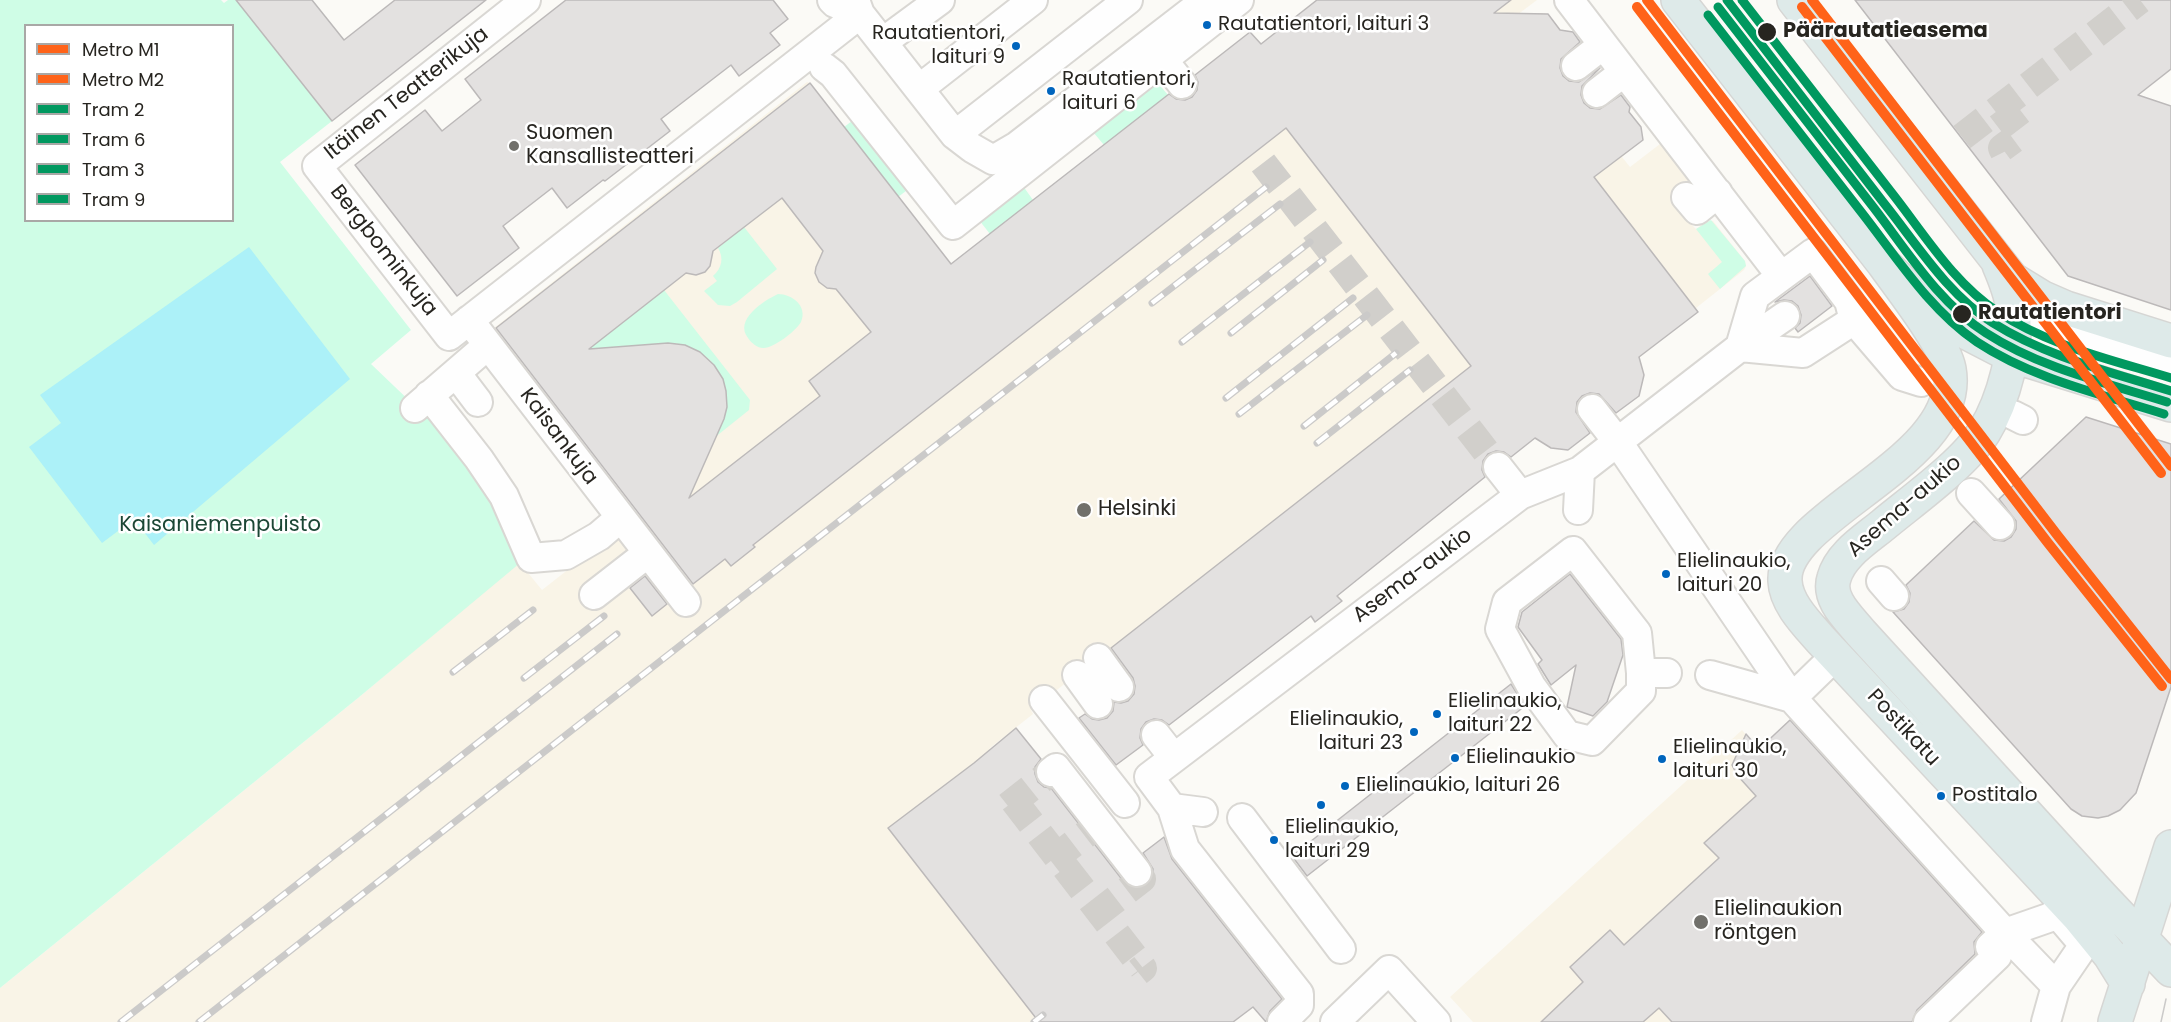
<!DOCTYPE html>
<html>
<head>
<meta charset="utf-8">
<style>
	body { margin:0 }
	#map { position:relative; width:2171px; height:1022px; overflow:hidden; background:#fbfaf6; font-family:Poppins,sans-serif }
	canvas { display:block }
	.legend { position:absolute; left:24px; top:24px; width:210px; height:198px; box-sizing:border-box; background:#fff; border:2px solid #a9a8a6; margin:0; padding:8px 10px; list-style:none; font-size:18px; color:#272520 }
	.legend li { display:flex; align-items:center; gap:12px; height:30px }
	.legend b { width:30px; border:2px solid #a9a8a6 }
</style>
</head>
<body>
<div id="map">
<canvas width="2171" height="1022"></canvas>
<ul class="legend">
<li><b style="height:8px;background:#ff6319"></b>Metro M1</li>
<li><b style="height:8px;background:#ff6319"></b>Metro M2</li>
<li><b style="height:8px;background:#00985f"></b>Tram 2</li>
<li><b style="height:8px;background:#00985f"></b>Tram 6</li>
<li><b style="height:8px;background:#00985f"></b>Tram 3</li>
<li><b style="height:8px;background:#00985f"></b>Tram 9</li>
</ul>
</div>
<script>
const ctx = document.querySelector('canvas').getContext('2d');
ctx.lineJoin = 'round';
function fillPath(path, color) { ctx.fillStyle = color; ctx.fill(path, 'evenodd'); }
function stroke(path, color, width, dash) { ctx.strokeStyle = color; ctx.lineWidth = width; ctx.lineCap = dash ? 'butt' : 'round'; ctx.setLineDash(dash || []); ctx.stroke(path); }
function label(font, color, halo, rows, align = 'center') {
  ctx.font = font + ' Poppins,sans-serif'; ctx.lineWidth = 5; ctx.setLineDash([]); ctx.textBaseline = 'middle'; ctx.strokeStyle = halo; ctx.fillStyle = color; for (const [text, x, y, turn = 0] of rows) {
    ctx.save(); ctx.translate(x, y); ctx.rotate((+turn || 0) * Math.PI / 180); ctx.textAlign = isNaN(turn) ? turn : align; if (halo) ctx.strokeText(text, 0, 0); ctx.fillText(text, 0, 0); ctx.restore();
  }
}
const built = new Path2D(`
	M1317,0H1537L1517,15L1525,25L1540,13L1548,14L1562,31L1565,50L1612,113L1635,120L1641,127L1640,142L1622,157L1630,167L1660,144L1696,189L1690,221L1692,225L1696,229L1707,221H1713L1745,261L1746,266L1744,270L1696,308L1698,312L1485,476L1338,595L1342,601L1311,616L1112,769L1075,721L1129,679L1107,651L1031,710L1033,714L990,748L1068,848L1114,1022H0V988L358,698L507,572L520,563L542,590L639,514L494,328L807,82L810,83L951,264L1250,32L1261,44Z
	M1790,720L1995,942L1928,1022H1473L1450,997L1742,730L1759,749Z`);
const green = new Path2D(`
	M0,0H221L224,3L228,0H236L332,121L280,162L411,330L371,364L440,430L484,482L520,563L358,698L0,988ZM26,26H232V220H26Z
	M1157,82L1168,95L1104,145L1093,132Z
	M860,115L914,185L898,197L844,127Z
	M1023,186L1033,200L990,234L979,220Z
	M1711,220L1745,261L1746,266L1720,289L1708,274L1722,262L1696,229Z
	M744,227L777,269L737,302L730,306L718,305L704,291L717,281L713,276C722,268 724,258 718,248Z
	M664,290L750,400L749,410L714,438C726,420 727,406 724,386C720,360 691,342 666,343C657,343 648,347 639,347C621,349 603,351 584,353Z
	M778,294C792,294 808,306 801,322C797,330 773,349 763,348C758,348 751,343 748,338C734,320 763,301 778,294Z`);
const water = new Path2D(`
	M249,247L350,379L154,545L134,519L102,543L29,447L61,423L40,395Z`);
const building = new Path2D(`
	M236,0H312L344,40L395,0H486L332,121Z
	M566,0H773L788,19L770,33L780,45L739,76L731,65L661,119L670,131L605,181L603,180L567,208L552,188L503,226L519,248L457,296L355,165L425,110L442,131L481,100L465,79Z
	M1317,0H1511L1494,13L1548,14L1560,30L1573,32L1580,42L1561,59L1560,68L1563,76L1569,81L1579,82L1600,68L1582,86L1581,95L1584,103L1590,108L1600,109L1621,95L1630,107L1629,112L1641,127L1643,140L1594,177L1698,312L1639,357L1644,375L1639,396L1616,413L1599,394L1590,393L1582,396L1577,402L1576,412L1590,433L1568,450L1551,448L1535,438L1511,457L1504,452L1496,451L1488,454L1483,461L1482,470L1485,477L1337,596L1342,601L1315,622L1311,616L1169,725L1162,720L1154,719L1146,722L1141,729L1140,738L1143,745L1116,765L1079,718L1085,714L1092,719L1099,720L1107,718L1113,711L1114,702L1121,703L1128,701L1134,694L1135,686L1133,678L1111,648L1471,366L1286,128L753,545L755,547L731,566L725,559L693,584L496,328L810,83L951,264L1169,94L1176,99L1185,100L1192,97L1197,90L1198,82L1195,75L1250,32L1261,44ZM782,198L823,251L816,267L815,273L819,282L827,288L836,289L871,332L809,381L820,396L689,498L724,419L727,407L726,391L723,379L714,365L700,352L685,345L668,343L589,349L686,273L696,275L705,272L710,266L713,251Z
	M1855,0H2171V69L2138,95L2171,106V310L2068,276Z
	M1810,276L1832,306L1798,332L1795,328L1800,323L1801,315L1798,306L1792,301L1784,300L1775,302Z
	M2086,417L2171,444V687L2136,793L2120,810L2108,816L2098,818L2082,816L2071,809L1893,612L1904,609L1909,602L1910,593L1906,585L1974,521L1994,540L2004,541L2011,537L2016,529V521L1999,499Z
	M1570,574L1621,639L1623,655L1607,702L1593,716L1567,707L1576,665L1551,685L1538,664L1542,660L1518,627L1522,612Z
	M645,576L667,604L652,616L630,588Z
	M1511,684L1525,706L1307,876L1292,856Z
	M1790,720L1982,932L1974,942L1975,954L1917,1010L1912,1022H1672L1659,1008L1643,1022H1541L1583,982L1570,967L1610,930L1624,945L1719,858L1704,843L1756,796L1737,775L1732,765L1746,734L1759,749Z
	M1016,728L1041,759L1035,767V774L1038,782L1044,787L1051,788L1124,882L1130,887L1140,888L1147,885L1152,879L1153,869L1143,853L1164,837L1172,859L1282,999L1270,1011L1266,1022L1253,1007L1233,1022H1039L888,828L974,763Z`);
const minorTunnel = new Path2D(`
	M2001,108L2021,134L2002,148L2004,152
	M1962,137L2140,0
	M1263,163L1498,467
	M1014,801L1143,968L1138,972
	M1008,806L1051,772
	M1051,861L1094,828
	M1094,916L1142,879L1137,872`);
const minor = new Path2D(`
	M526,0L317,166L449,336L860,14
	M832,0L835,3L860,14
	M855,0L860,14L955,135L972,148L993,160L1017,146L1206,0
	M1569,0L1781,276
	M883,42L940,0
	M1163,60L1182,84
	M1576,66L1603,45
	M824,67L833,74L953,225L1239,0
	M919,89L1033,0
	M1597,93L1624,72
	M955,135L1128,0
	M1686,197L1697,210L1718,193
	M2015,284L2040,316L2060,329L2171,364
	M469,320L686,602
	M1854,320L1902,376L1921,382
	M1740,347L1785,316
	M456,373L478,402
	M429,395L479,459L504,496L531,558L566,555L599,536L620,518
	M415,408L488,345
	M1592,409L1617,441L1792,698L2005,933L2056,986
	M2013,415L2023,420
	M1498,467L1520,495
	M1971,493L2000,525
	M1578,510L1580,471
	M1881,581L1894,596
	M594,595L648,553
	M1098,658L1119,687
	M1641,673L1637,633L1573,551L1507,602L1500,629L1531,686L1567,735L1592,741L1641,691V673H1667
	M1077,675L1098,704
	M1710,675L1792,698
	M1792,698L1826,665
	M1044,700L1125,803
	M1156,735L1174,758
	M1051,772L1056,768L1137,872
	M1172,808L1185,849L1299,994V1005L1282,1022
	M1203,812L1172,808L1149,777L1520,495L1580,471L1740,347L1755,296L1813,253L1849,301L1854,320L1803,353L1740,347
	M1242,818L1341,949
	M1335,1022L1389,970L1436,1022
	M1928,1022L1997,956L1990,947L2005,933L2051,917L2056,912L2084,945L2056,986L2046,1022`);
const major = new Path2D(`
	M1678,0L1884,264L1934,313L1952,325L2010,355L2171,405
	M1794,0L2012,279L2043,298L2066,308L2171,341
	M1884,264C1901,288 1944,342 1949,369C1966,460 1781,515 1785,581C1786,603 1806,623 1820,639L2079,917L2110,955L2128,984
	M1999,265C2005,279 2011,294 2013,309C2018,346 2004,400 1984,432C1964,464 1913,500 1883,525C1866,539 1840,555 1834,578C1827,599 1849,618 1861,633L2101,896L2171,970
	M2115,1022L2171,847`);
const tram = new Path2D(`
	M2169,390L2171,391
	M2161,1022L2166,999`);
const rail = new Path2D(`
	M1152,303L1280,204
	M1231,333L1323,260
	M1182,342L1310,242
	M1226,398L1353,298
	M1239,414L1367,315
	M1304,426L1396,353
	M1317,443L1410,370
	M453,672L533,610
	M524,678L604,616
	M121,1022L617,634
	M199,1022L1266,187
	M1034,1022L1043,1015`);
const tram1 = new Path2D(`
	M1727,0C1779,67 1831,134 1883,202C1916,243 1947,294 1993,323C2047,357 2111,372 2171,391`);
const tram2 = new Path2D(`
	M1718,7C1770,74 1822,141 1874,208C1907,251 1939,303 1986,333C2040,368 2106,383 2167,402`);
const tram3 = new Path2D(`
	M1742,0C1793,66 1844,132 1895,197C1926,237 1955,284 1998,312C2049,346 2113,360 2171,378`);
const tram4 = new Path2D(`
	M1708,15C1759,81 1811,147 1862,213C1897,258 1930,310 1977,342C2033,379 2101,394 2164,414`);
const metro1 = new Path2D(`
	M1647,0L2058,536L2171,679
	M1812,0L2171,466`);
const metro2 = new Path2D(`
	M1637,7L2048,543L2162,686
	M1802,7L2161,473`);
const markers = [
	[1207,25,5,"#0065bd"],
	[1767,32,10,"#272520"],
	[1016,46,5,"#0065bd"],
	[1051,91,5,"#0065bd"],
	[514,146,6,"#71706b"],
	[1962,314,10,"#272520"],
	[1084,510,8,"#71706b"],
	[1666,574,5,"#0065bd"],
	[1437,714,5,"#0065bd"],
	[1414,732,5,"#0065bd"],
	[1455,758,5,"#0065bd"],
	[1662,759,5,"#0065bd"],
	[1345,786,5,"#0065bd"],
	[1941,796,5,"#0065bd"],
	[1321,805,5,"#0065bd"],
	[1274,840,5,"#0065bd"],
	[1701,922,8,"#71706b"]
];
const busNames = [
	["Rautatientori, laituri 3",1218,25],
	["Rautatientori,",1005,34,"right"],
	["laituri 9",1005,58,"right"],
	["Rautatientori,",1062,80],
	["laituri 6",1062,104],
	["Elielinaukio,",1677,562],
	["laituri 20",1677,586],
	["Elielinaukio,",1448,702],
	["laituri 22",1448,726],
	["Elielinaukio,",1403,720,"right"],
	["laituri 23",1403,744,"right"],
	["Elielinaukio,",1673,748],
	["laituri 30",1673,772],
	["Elielinaukio",1466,758],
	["Elielinaukio, laituri 26",1356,786],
	["Postitalo",1952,796],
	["Elielinaukio,",1285,828],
	["laituri 29",1285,852]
];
const stopNames = [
	["Päärautatieasema",1783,32],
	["Rautatientori",1978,314]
];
const streetNames = [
	["Itäinen Teatterikuja",407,94,-38],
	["Bergbominkuja",383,251,52],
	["Kaisankuja",558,437,53],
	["Asema-aukio",1905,507,-41],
	["Asema-aukio",1413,576,-37],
	["Postikatu",1903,728,47]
];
const poiNames = [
	["Suomen",526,134],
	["Kansallisteatteri",526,158],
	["Helsinki",1098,510],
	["Elielinaukion",1714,910],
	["röntgen",1714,934]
];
const parkNames = [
	["Kaisaniemenpuisto",220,526]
];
fillPath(built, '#f9f4e7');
fillPath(green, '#cffde6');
fillPath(water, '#acf1f8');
fillPath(building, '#e3e1e0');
stroke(building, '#bcb9b9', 1.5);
stroke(minorTunnel, '#d1cfcb', 28, [28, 14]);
stroke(minor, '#d9d7d3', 32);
stroke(major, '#d6d6d4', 36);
stroke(minor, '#fefefe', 28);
stroke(major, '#deeae9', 33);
stroke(tram, '#cbcac9', 1.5);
stroke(rail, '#cbcac9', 7);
stroke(rail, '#fff', 4.5, [14]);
stroke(tram1, '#00985f', 9);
stroke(tram2, '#00985f', 9);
stroke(tram3, '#00985f', 9);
stroke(tram4, '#00985f', 9);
stroke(metro1, '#ff6319', 10);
stroke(metro2, '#ff6319', 10);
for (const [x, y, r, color] of markers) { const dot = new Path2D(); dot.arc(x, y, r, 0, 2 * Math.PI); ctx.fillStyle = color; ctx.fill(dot); stroke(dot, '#fff', 2); }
label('20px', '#272520', '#fff', busNames, 'left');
label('bold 21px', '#272520', '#fff', stopNames, 'left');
label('21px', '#272520', '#fff', streetNames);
label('21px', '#272520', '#fff', poiNames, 'left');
label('21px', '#1b4735', '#fff', parkNames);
</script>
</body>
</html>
